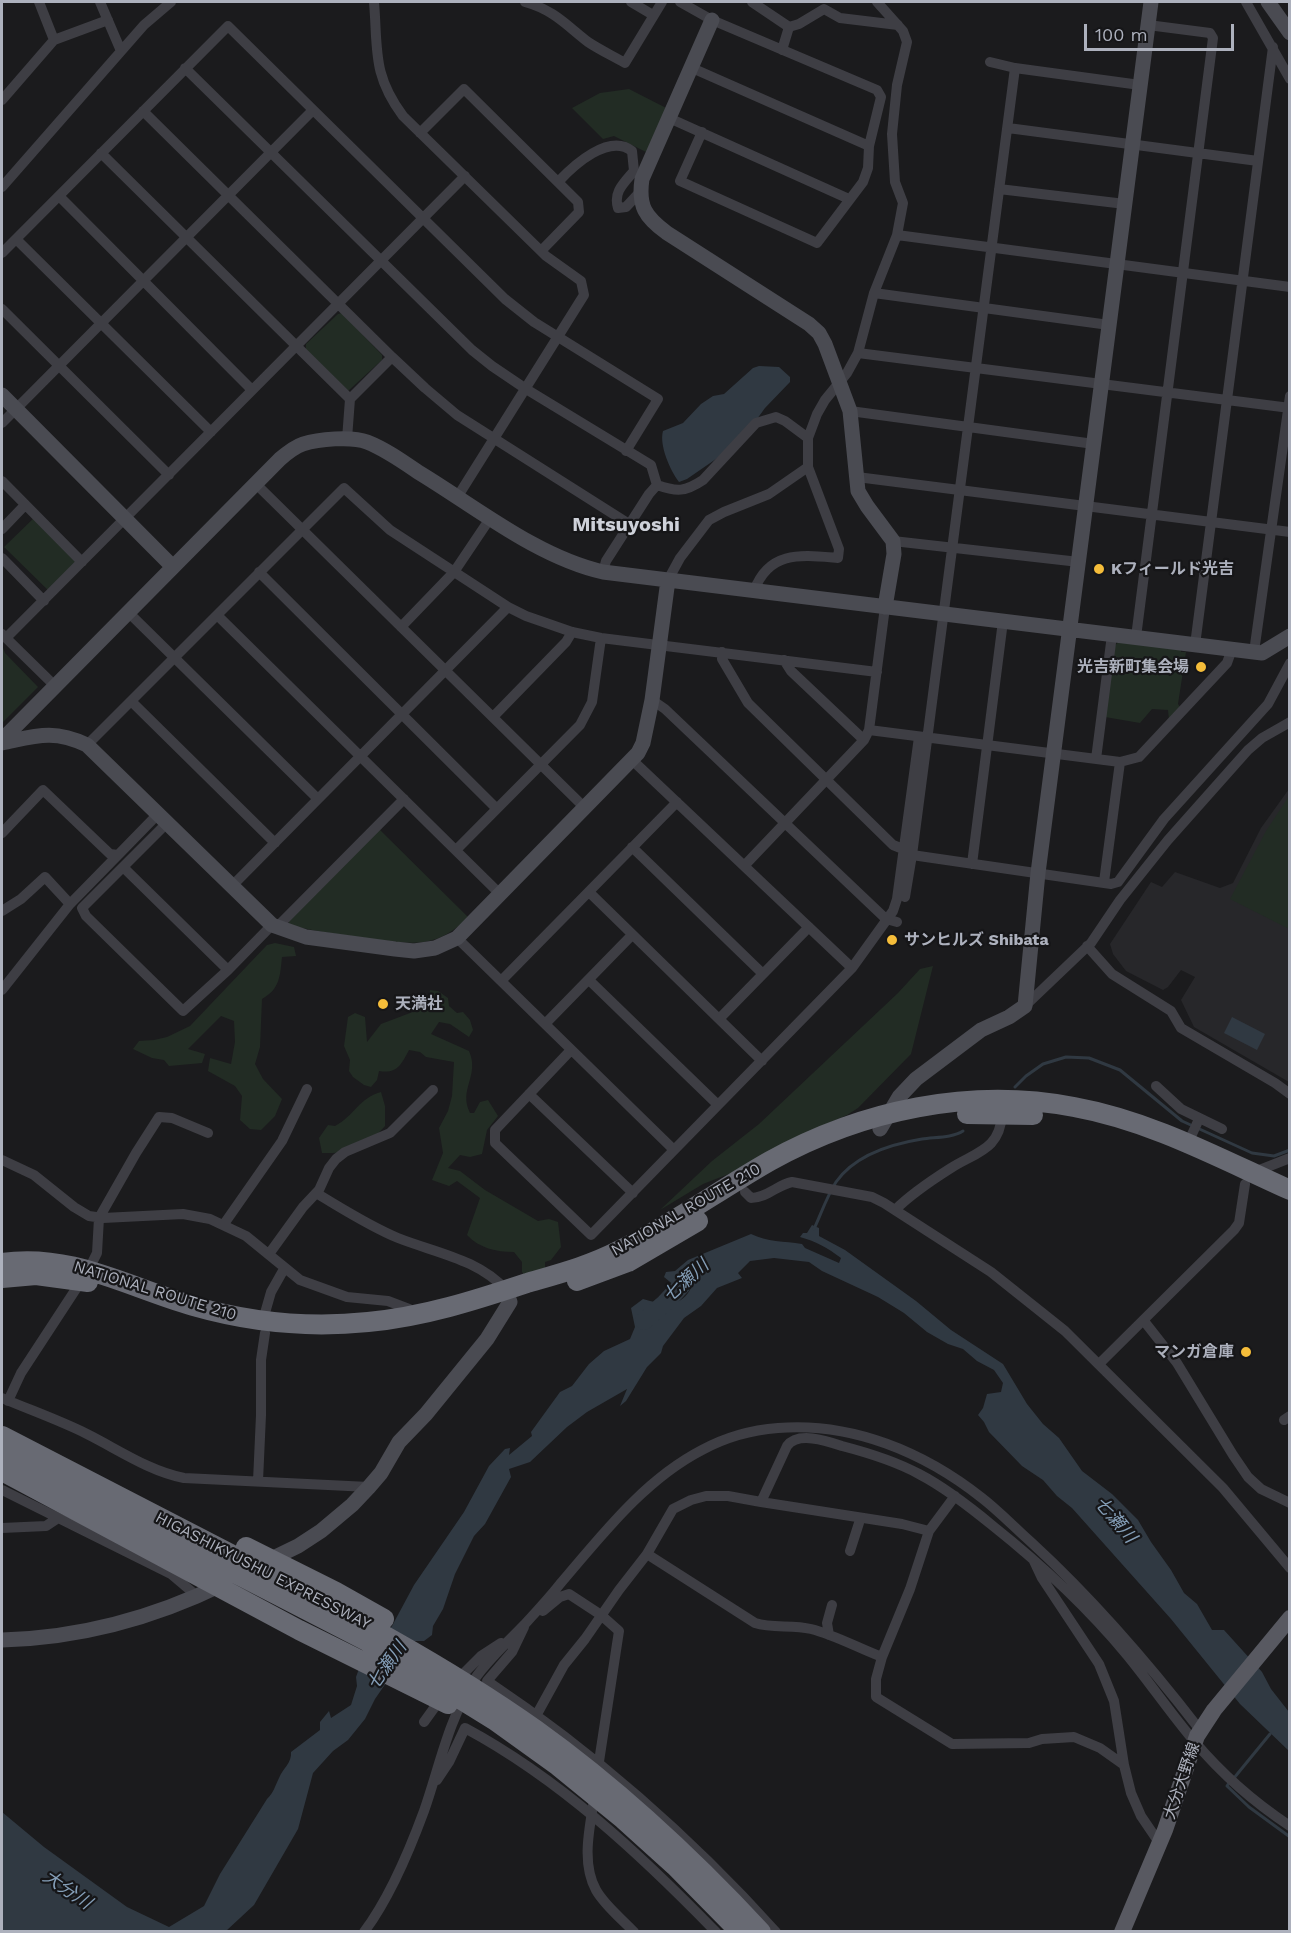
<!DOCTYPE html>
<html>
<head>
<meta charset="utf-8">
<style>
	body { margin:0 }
	#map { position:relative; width:1291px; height:1933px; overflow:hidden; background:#1b1b1d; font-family:"Work Sans",sans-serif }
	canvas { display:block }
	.frame { position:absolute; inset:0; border:3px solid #adb1bd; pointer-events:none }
	.scale { position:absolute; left:1084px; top:24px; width:150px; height:27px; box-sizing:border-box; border:3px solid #adb1bd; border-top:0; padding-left:8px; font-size:18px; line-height:21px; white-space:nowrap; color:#adb1bd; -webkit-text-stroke:4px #161618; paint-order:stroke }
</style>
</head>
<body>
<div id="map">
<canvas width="1291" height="1933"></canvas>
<div class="frame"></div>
<div class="scale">100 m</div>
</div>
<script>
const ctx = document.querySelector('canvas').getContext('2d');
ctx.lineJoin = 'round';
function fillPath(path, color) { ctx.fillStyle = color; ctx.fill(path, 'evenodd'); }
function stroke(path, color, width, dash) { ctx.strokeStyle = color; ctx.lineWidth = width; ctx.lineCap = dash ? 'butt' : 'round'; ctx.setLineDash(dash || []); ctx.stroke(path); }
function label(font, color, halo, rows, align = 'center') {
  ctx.font = font + ' "Work Sans","Noto Sans JP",sans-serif'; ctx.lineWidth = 4.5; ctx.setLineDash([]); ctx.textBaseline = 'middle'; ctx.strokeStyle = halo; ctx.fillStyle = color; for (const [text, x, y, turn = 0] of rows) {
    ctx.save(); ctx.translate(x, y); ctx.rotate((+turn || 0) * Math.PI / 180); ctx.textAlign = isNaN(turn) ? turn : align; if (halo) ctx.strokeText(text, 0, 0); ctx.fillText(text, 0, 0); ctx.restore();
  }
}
const built = new Path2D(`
	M1289,789V1082L1194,1027L1181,1000L1195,977L1181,970L1168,987L1163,990L1126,971L1113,954L1110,944L1151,882L1162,887L1175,872L1220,888L1233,883L1261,828Z`);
const green = new Path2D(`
	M629,89L676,113L656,157L614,136L603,139L572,108L600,93Z
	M342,313L382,355V360L348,391L306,350V344L338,314Z
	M36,516L85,564L53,595L4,547Z
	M1120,641L1181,649V652H1186L1178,704L1180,707L1169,720L1168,710L1152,709L1140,723L1105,717L1115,645Z
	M2,645L5,653L38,687L2,723Z
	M1289,796V929L1230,899L1266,831Z
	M379,829L468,917C456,930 442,939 424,942C407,944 389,941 372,939C344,935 317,932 289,925V920Z
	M275,943L294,947L296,956L282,957C280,976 280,989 262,999L260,1047L255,1064L263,1079L282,1099L275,1116L261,1130L250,1129L240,1120L242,1096L235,1086L208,1071L210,1058L231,1064L235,1042L234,1021L221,1016L188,1049L205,1054L202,1063L169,1066L164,1060L152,1058L133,1049L139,1041L154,1040L167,1037L190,1026L267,945Z
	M933,966L911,1054L858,1108L847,1115L801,1135L739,1170L703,1184L660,1210L712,1161L759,1124L898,993L920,969Z
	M430,990L438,991L448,998L449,1006L457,1013L463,1012L470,1020L473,1030L469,1037L450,1024L439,1022L431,1034L469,1051C480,1076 458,1089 470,1113H474L480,1102L488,1100L498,1116L487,1130L482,1154L470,1157L460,1155L448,1168L460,1171L485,1190L538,1221L549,1219L558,1222L561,1247L551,1260L545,1262V1269L526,1277L522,1272V1262L514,1252C496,1252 479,1248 467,1235L480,1198L457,1181L449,1186L432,1180L443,1153L439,1128L448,1111L452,1096L454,1062L426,1057L420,1052L409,1050C401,1065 397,1074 379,1071L377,1080L371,1087L364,1085L353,1077L349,1071L350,1060L344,1046L348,1017L355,1013L365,1017L367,1042L381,1024L418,1010L427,1008Z
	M381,1092L385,1106V1126C365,1148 351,1154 322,1153L319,1138L328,1125L335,1126C354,1116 359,1098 381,1092Z`);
const water = new Path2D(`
	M759,366L779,367L790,377V382L765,408L744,437L716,459L687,479L679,482C670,470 659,445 663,431L683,423L701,404L713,396L724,394L753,368Z
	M1232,1017L1265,1034L1257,1050L1224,1033Z
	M812,1225L819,1228V1236L845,1250L916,1301L951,1330L1003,1364L1027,1404L1043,1424L1059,1438L1082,1471L1112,1494L1138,1520L1151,1542L1171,1570L1184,1593L1197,1604L1212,1630H1224L1262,1672L1271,1689L1289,1712V1751L1240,1704L1171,1619L1072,1508L1057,1496L1043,1480L1022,1466L989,1432L984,1422L978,1415L983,1408L987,1394L1001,1392L1003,1383L994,1370L977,1361L963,1349L948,1344L927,1332L904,1313L878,1297L822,1271L809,1262L774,1258L750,1261L738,1273L742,1278L717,1288L701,1306L684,1318L663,1346L661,1353L647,1367L626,1401L620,1406L627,1389L587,1412L567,1427L530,1462L509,1469L511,1477L485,1524L474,1536L455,1574L443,1609L433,1626L432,1635L424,1641H415L375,1699L365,1719L348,1740L333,1751L313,1773L298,1829L254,1905L226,1931H2V1812L44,1847L127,1907L169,1927L204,1906L220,1874L267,1799C274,1792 275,1786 279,1778C283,1768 292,1763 291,1752L320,1730V1722L329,1711L331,1718L351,1705L357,1686L356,1677L360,1666L392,1626L414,1585L464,1512L489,1466L505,1449L510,1448L509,1455L532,1436L531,1432L560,1392L572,1386L589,1364L604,1351L630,1339L635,1327L631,1308L643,1299C661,1304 679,1309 690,1290L686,1287L680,1290L664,1277L666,1272L675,1271L688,1260L751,1234C767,1242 784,1241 802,1244L805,1248L839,1263L841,1258C828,1248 815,1241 800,1237L803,1233H807Z`);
const stream = new Path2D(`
	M1015,1087L1026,1076L1043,1064L1066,1057L1089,1058L1120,1070L1182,1121L1252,1153L1274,1156L1290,1150
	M814,1229C821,1214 827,1196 836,1182C855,1155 891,1144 922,1139C935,1137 952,1138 963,1131
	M1234,1778L1270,1734
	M1229,1783L1227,1786L1249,1807L1290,1837`);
const river = new Path2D(`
	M644,1321L665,1303L695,1271`);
const street = new Path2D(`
	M100,2L121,51
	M374,2C378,50 372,74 403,116L546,256L581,281L584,295L458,496
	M525,2C554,10 566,25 588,42C600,50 613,56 625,63L662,2
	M631,2L653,15
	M680,2L712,20L877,90L881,97L869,146L868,168L863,182L817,243L680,181L702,132
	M752,2L789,27L782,50
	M1246,2L1290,79
	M789,27L799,24L824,9L840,18L898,25
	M54,40L108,20
	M990,62L1015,68L1140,85
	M185,68L472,350L492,366L526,389L651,465L657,485L649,494L606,561L603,572
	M692,68L869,146
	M2,100L54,40L39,2
	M143,111L392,357L425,388L457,415L629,524
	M669,118L849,199
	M1008,128L1258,161
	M420,133L464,89L578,202L579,212L541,251
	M101,153L350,399
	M559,181C574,165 609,133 632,151L634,171C624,183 613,192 618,208L626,207L640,192
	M2,187L144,25L171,2
	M999,189L1125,204
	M59,196L252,390
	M897,235L1290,287
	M16,239L211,432
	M2,253L228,26L505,299L534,322L658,399L626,451
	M874,293L1109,325
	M2,309L169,475
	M858,353L1290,408
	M850,411L1094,444
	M2,423L313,110
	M347,439L350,399L392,357
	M857,477L1290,532
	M2,481L82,562
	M256,484L584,807
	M657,485C677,492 685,492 703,480L756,423L776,417L785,421L808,438
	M2,529L25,505
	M893,541L1079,562
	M2,558L44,601
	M259,572L496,808
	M668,580L680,558L709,520L724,512L769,494L808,467
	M754,591C769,550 802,555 838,558L839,549L808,467V438L817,414L825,400L847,373L858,353L874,293L897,235L903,203L895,182L892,134L897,85L907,42L903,31L877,2
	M128,612L318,799
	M217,615L500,894
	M401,627L454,572L491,517
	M2,634L55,686
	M1136,637L1213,38L1210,33L1148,25
	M6,638L465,176
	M1195,645L1273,47
	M722,652V659L748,703L893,845L903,849
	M1254,652L1290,396
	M784,660L791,671L864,740
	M652,700L665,709L886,919L897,922
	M131,701L275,843
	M493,717L566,642L572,632
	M869,730L1120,762L1139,757L1227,663L1232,649
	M87,745L344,488L390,530L508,607L526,616L572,632L601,638L877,672
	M631,759L852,968
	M1096,759L1112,635
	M167,823L82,908L86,916L183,1011L228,970L272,925
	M2,833L43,790L110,854L118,855L158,814
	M632,847L763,974
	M456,850L580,725L592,702L601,638
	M912,855L1111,884L1118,882L1164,819L1268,704L1290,663
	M972,864L1003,621
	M744,866L864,740L869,730L885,607
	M123,867L228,970
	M1104,882L1120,762
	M232,886L508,607
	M589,892L762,1061
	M905,897L912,855L1015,68
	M2,911L21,899L45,877L70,904
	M277,927L404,799
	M457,938L674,1150
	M1087,946L1112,974L1171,1011L1181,1028L1275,1083L1290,1094
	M589,980L718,1105
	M501,981L677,802
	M2,990L70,904L118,855
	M1025,1006L1091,943L1120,900L1168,840L1248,750L1262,738L1290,722
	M719,1019L809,927
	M545,1024L632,935
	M571,1050L495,1130V1143L591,1235L852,968L893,911L897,899L919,737
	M1156,1086L1181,1109L1222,1129
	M529,1094L633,1193
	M1188,1143L1199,1119
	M2,1160L34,1175L74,1207L89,1216L103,1218L183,1214L210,1219L246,1236L300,1280L347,1297L388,1301L409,1309L416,1314
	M1252,1173L1290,1158
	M745,1192L751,1198C767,1198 777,1185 792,1182L872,1197L884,1203L991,1272L1065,1331L1223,1488L1290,1568
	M316,1193C343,1209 369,1226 398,1238C436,1253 478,1259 506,1290
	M895,1210C911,1194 932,1180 951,1168C976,1152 1000,1150 1002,1114
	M224,1224L282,1141L307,1089
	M269,1254L303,1207L319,1190L329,1168L336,1159L345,1152L390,1133L433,1090
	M263,1320L271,1292L284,1269
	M1144,1321L1177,1363L1233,1455L1248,1477L1261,1489L1290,1503
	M1100,1363L1234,1230L1239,1223L1245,1184
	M2,1398C30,1410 59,1420 87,1434C119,1450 149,1471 184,1478L369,1487
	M8,1401L21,1373L89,1269L97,1253L99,1218L136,1153L159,1117L172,1118L208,1133
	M1284,1420L1290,1416
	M258,1481L261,1415V1360L265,1333
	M2,1490L171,1574L197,1596
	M955,1496L929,1531L910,1589L882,1657L876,1679V1697L952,1744L1029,1743L1042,1739L1074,1737L1100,1748L1124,1765
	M2,1528L46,1526L58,1518
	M929,1531L902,1524L761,1502L787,1446C798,1431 827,1441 842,1446C869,1453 895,1461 919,1474C946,1488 970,1507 993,1526C1042,1565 1087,1607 1127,1655C1150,1683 1171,1714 1194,1741C1221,1773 1255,1803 1290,1826
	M850,1551L859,1523
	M647,1554L755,1623C773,1629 792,1624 811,1629C835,1635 858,1648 882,1657
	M1034,1561L1042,1578L1099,1664L1114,1701L1124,1765L1131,1793L1141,1816L1160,1844
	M543,1611L560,1597L569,1594L601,1615L619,1631L598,1768
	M524,1627L512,1652L487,1681C593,1752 691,1838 776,1932
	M829,1635L827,1623L832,1605
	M456,1681L481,1656L501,1643
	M537,1714L564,1665L585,1639L619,1590L647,1554L673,1509L691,1500L706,1496H728L761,1502
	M424,1722L442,1697
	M437,1780L449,1762L465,1728C560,1779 641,1855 716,1932
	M595,1793C591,1823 580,1861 596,1890C605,1906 622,1919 634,1932
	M364,1932C389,1899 410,1849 424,1811C440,1765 448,1721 474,1680C488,1659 507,1643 524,1625C536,1612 549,1598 560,1584C602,1535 644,1480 702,1450C726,1437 751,1430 778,1428C852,1422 924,1452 982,1498C1000,1512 1015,1528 1032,1543C1094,1600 1149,1664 1200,1730`);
const secondary = new Path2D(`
	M1268,2L1290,33
	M712,20L642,179C638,206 645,217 667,233L809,324L819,333L825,344L850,411L858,491L867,506L893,541L894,554L885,607
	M2,395L173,567
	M2,740L280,459C287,453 294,447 303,444C318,439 352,436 367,442C385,449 402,461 418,472C476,507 537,557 603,572L1262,653L1290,636
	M2,743C36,736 53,729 87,745L272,925L306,937L395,949L414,951L435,948L457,938L638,753L643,743L652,700L668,580
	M880,1129L899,1097L916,1079L981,1030L1009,1017L1025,1006L1038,873L1151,2
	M265,1562L298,1546L321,1531L352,1505L369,1487L381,1473L399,1442L426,1414L487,1339L510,1302L506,1290
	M2,1640C79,1638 156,1617 225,1583`);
const primary = new Path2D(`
	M1122,1932L1165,1830L1197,1736L1214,1710L1290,1618`);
const highway = new Path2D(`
	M967,1114L1033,1115
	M2,1263C72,1253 127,1287 193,1306C249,1322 310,1328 368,1322C423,1317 476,1300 527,1283C558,1274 589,1266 618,1251C671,1225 719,1190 770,1161C862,1110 970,1087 1074,1107C1151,1121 1219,1158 1290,1190
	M2,1278L36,1275L88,1282
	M577,1281L628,1262L698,1221
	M2,1436C82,1478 162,1519 242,1560C343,1612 443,1664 536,1730C617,1788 692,1858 761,1932
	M2,1453L365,1640L494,1720L558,1766L623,1819L675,1866L740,1932
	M2,1471L299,1630L448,1704
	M246,1547L336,1592L384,1619`);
const markers = [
	[1099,569,6,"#f5bd3a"],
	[1201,667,6,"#f5bd3a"],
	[892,940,6,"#f5bd3a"],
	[383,1004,6,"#f5bd3a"],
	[1246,1352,6,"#f5bd3a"]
];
const poiNames = [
	["Kフィールド光吉",1111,569],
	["光吉新町集会場",1189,667,"right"],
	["サンヒルズ Shibata",904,940],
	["天満社",395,1004],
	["マンガ倉庫",1234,1352,"right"]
];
const streetNames = [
	["NATIONAL ROUTE 210",686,1210,-30],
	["NATIONAL ROUTE 210",155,1291,17],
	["HIGASHIKYUSHU EXPRESSWAY",263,1571,27],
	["大分大野線",1182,1781,-71]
];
const waterNames = [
	["七瀬川",686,1281,-42],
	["七瀬川",1115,1520,50],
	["七瀬川",387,1666,-55],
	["大分川",67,1890,34]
];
const quarterNames = [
	["Mitsuyoshi",626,525]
];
fillPath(built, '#27272a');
fillPath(green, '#222c24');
fillPath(water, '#303942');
stroke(stream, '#303942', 3);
stroke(river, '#303942', 18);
stroke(street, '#3e3e44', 10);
stroke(secondary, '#4a4b52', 15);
stroke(primary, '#585961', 16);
stroke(highway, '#686a73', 20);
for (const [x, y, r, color] of markers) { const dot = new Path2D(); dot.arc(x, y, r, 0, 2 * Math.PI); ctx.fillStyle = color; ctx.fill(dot); stroke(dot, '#161618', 2); }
label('bold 16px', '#adb1bd', '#161618', poiNames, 'left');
label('16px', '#adb1bd', '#161618', streetNames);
label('italic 18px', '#849eb7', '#161618', waterNames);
label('bold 20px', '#ced1d9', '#161618', quarterNames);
</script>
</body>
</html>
